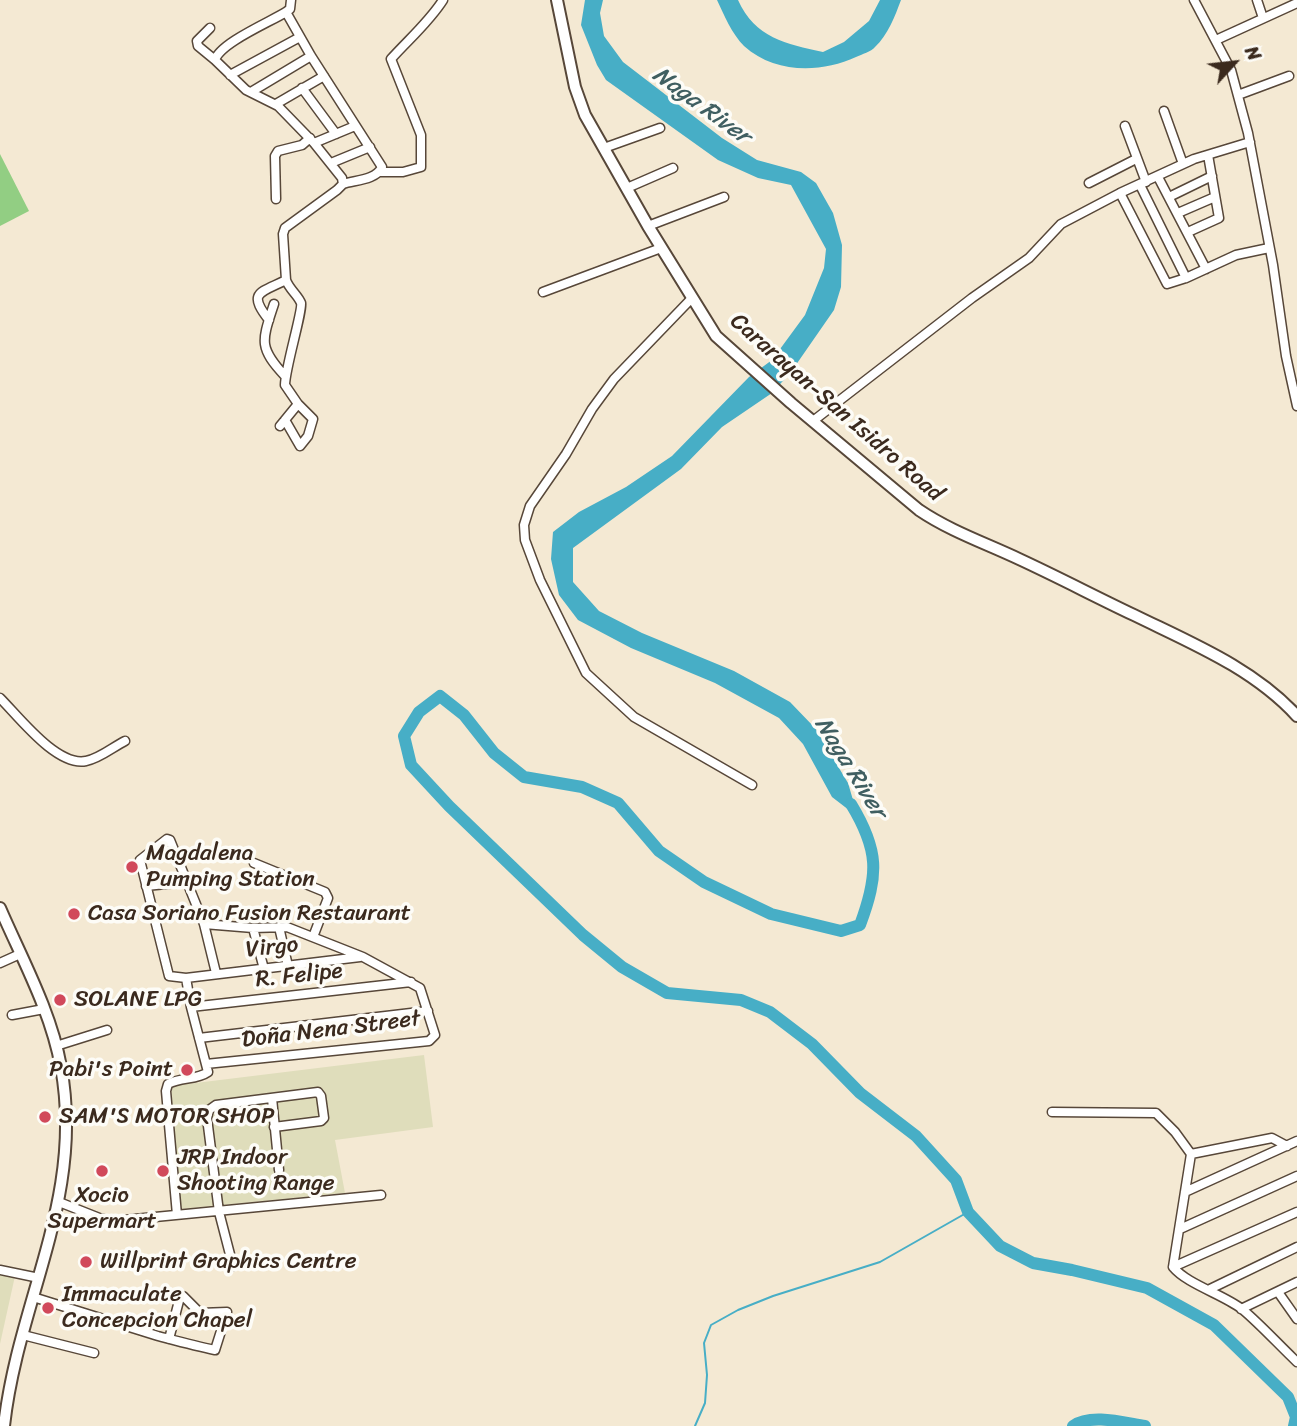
<!DOCTYPE html>
<html>
<head>
<meta charset="utf-8">
<style>
	body { margin:0 }
	#map { position:relative; width:1297px; height:1426px; overflow:hidden; background:#f4e9d3; font-family:Sriracha,sans-serif }
	canvas { display:block }
	.north { position:absolute; left:1199px; top:28px; width:70px; height:70px; -webkit-text-stroke:5px #fdfcf7; paint-order:stroke; rotate:63deg; font-size:19px; font-weight:700; line-height:28px; text-align:center; color:#3b2a1e }
	.north::after { content:''; display:block; margin:auto; width:24px; height:32px; background:#3b2a1e; clip-path:polygon(50% 0,100% 100%,50% 72%,0 100%) }
</style>
</head>
<body>
<div id="map">
<canvas width="1297" height="1426"></canvas>
<div class="north">N</div>
</div>
<script>
const ctx = document.querySelector('canvas').getContext('2d');
ctx.lineJoin = 'round';
function fillPath(path, color) { ctx.fillStyle = color; ctx.fill(path, 'evenodd'); }
function stroke(path, color, width, dash) { ctx.strokeStyle = color; ctx.lineWidth = width; ctx.lineCap = dash ? 'butt' : 'round'; ctx.setLineDash(dash || []); ctx.stroke(path); }
function label(font, color, halo, rows, align = 'center') {
  ctx.font = font + ' Sriracha,sans-serif'; ctx.lineWidth = 7; ctx.setLineDash([]); ctx.textBaseline = 'middle'; ctx.strokeStyle = halo; ctx.fillStyle = color; for (const [text, x, y, turn = 0] of rows) {
    ctx.save(); ctx.translate(x, y); ctx.rotate((+turn || 0) * Math.PI / 180); ctx.textAlign = isNaN(turn) ? turn : align; if (halo) ctx.strokeText(text, 0, 0); ctx.fillText(text, 0, 0); ctx.restore();
  }
}
const built = new Path2D(`
	M424,1055L433,1127L335,1140L345,1193L181,1209L171,1086Z
	M0,1273L15,1276L0,1344Z`);
const green = new Path2D(`
	M0,154L29,211L0,226Z`);
const water = new Path2D(`
	M585,0H603L600,13L604,36L623,62L722,138L757,160L801,172L816,183L833,213L842,245L841,287L834,310L791,372L772,393L722,427L681,469L573,548V582L599,611L642,633L734,671L790,702L815,728L848,783L858,817L832,797L803,744L779,718L715,683L631,648L578,620L559,595L551,559L553,532L579,512L626,487L672,456L749,377L772,360L805,315L824,268L826,249L791,185L758,178L718,160L606,80L597,65L581,25Z
	M717,0H738C755,38 786,44 823,52L844,42L869,21L880,0H901C895,16 888,35 875,47C871,52 862,54 856,57C821,73 775,74 744,46C732,34 724,15 717,0Z`);
const stream = new Path2D(`
	M695,1426L705,1403L707,1375L704,1343L711,1325L738,1310L773,1296L880,1262L968,1212`);
const river = new Path2D(`
	M851,804C879,850 879,874 860,925L841,931L771,914L704,882L659,851L618,803L582,787L524,777L494,753L464,715L440,696L419,712L404,736L411,765L449,806L583,935L622,967L667,993L741,1000L770,1012L812,1044L860,1093L916,1136L956,1180L968,1212L1000,1246L1033,1263L1072,1270L1147,1288L1214,1325L1288,1397L1296,1417L1294,1426
	M1073,1426C1091,1413 1125,1423 1145,1426`);
const minor = new Path2D(`
	M1194,0L1231,70L1248,133L1273,265L1286,356L1297,406
	M1257,0L1263,18
	M286,12L311,56L382,167C376,180 356,180 343,184
	M210,28L197,41L198,46L215,60
	M1216,40L1297,3
	M230,75L300,37
	M302,88L336,134
	M251,92L311,56
	M1238,95L1289,76
	M276,104L324,76
	M1164,111L1183,164
	M1125,126L1146,182
	M314,143L355,126
	M604,148L660,128
	M331,163L370,147
	M380,172H403L421,167V135L391,59C409,39 429,22 443,0
	M1158,177L1206,269
	M1089,183L1136,159
	M1140,185L1186,278L1236,255L1269,248
	M627,188L673,168
	M1169,197L1212,176
	M276,199L275,156L278,151L302,145L310,138
	M1178,213L1215,197
	M648,226L724,197
	M1188,232L1219,218L1208,155
	M1186,278L1167,284L1120,193L1194,159L1250,142
	M543,292L661,248
	M692,298L614,379L592,409L566,454L530,506L524,525L525,540L540,580L586,673L634,717L752,785
	M274,304C262,341 258,347 285,376
	M269,320C247,292 260,293 286,280
	M285,420L300,446L308,436L313,419L298,404
	M813,421L972,298L1029,258L1061,224L1120,193
	M280,426L298,404L285,385C285,369 303,310 301,303C298,295 289,289 286,280L283,234L285,228L337,190L343,184L342,178L314,143L278,106L246,90L215,60C220,43 270,22 286,12L290,9L291,0
	M0,698C19,717 57,767 86,761C99,759 113,747 125,741
	M254,863L325,892L328,898L313,937
	M146,886L186,882
	M204,924L253,928L287,927L363,957L420,988L435,1035L429,1041L206,1064
	M279,927L288,966
	M253,928L264,969
	M0,963L20,954
	M216,973L204,924L170,840L167,839L140,860L169,976L186,978L360,957
	M191,1007L411,982
	M12,1015L44,1009
	M199,1038L428,1011
	M56,1046L107,1030
	M272,1098L279,1170
	M1052,1112L1156,1113L1175,1132L1191,1154L1173,1267C1187,1284 1222,1294 1242,1309C1261,1325 1279,1345 1297,1362
	M1191,1154L1272,1138L1287,1146
	M1185,1192L1297,1141
	M59,1202L102,1219L114,1221L381,1195
	M177,1215L166,1091L168,1084C181,1077 197,1080 208,1072L191,1007L186,978
	M1180,1229L1297,1176
	M233,1266L219,1212L207,1118L209,1110L216,1105L318,1092L321,1096L324,1118L321,1121L274,1127
	M1173,1267L1297,1212
	M0,1270L39,1278
	M1210,1289L1297,1247
	M1278,1292L1297,1319
	M33,1297L158,1336C177,1341 195,1346 215,1350L227,1312L200,1313L183,1296L180,1297L169,1339
	M1241,1309L1297,1282
	M23,1335L94,1353`);
const major = new Path2D(`
	M557,0L575,87L585,115L648,226L716,336L791,403L919,510C950,531 985,543 1019,559C1058,577 1096,597 1134,615C1191,643 1253,668 1297,716
	M0,908C22,959 51,1011 61,1067C85,1198 18,1300 4,1426`);
const markers = [
	[132,867,7,"#d1495b"],
	[74,914,7,"#d1495b"],
	[60,1000,7,"#d1495b"],
	[187,1070,7,"#d1495b"],
	[45,1117,7,"#d1495b"],
	[102,1171,7,"#d1495b"],
	[163,1171,7,"#d1495b"],
	[86,1262,7,"#d1495b"],
	[48,1308,7,"#d1495b"]
];
const streetNames = [
	["Cararayan-San Isidro Road",836,408,41],
	["Virgo",272,948,-6],
	["R. Felipe",299,976,-6],
	["Doña Nena Street",331,1030,-7]
];
const poiNames = [
	["Magdalena",146,854],
	["Pumping Station",146,880],
	["Casa Soriano Fusion Restaurant",88,914],
	["SOLANE LPG",74,1000],
	["Pabi's Point",173,1070,"right"],
	["SAM'S MOTOR SHOP",59,1117],
	["JRP Indoor",177,1158],
	["Shooting Range",177,1184],
	["Xocio",102,1196,"center"],
	["Supermart",102,1222,"center"],
	["Willprint Graphics Centre",100,1262],
	["Immaculate",62,1295],
	["Concepcion Chapel",62,1321]
];
const waterNames = [
	["Naga River",701,106,36],
	["Naga River",850,768,58]
];
fillPath(built, '#dfddbb');
fillPath(green, '#92ce83');
fillPath(water, '#47aec6');
stroke(stream, '#47aec6', 2);
stroke(river, '#47aec6', 12);
stroke(minor, '#574739', 11);
stroke(major, '#574739', 14);
stroke(minor, '#fff', 8);
stroke(major, '#fff', 10);
for (const [x, y, r, color] of markers) { const dot = new Path2D(); dot.arc(x, y, r, 0, 2 * Math.PI); ctx.fillStyle = color; ctx.fill(dot); stroke(dot, '#fdfcf7', 2.5); }
label('23px', '#3b2a1e', '#fdfcf7', streetNames);
label('23px', '#3b2a1e', '#fdfcf7', poiNames, 'left');
label('italic 24px', '#405f61', '#fdfcf7', waterNames);
</script>
</body>
</html>
